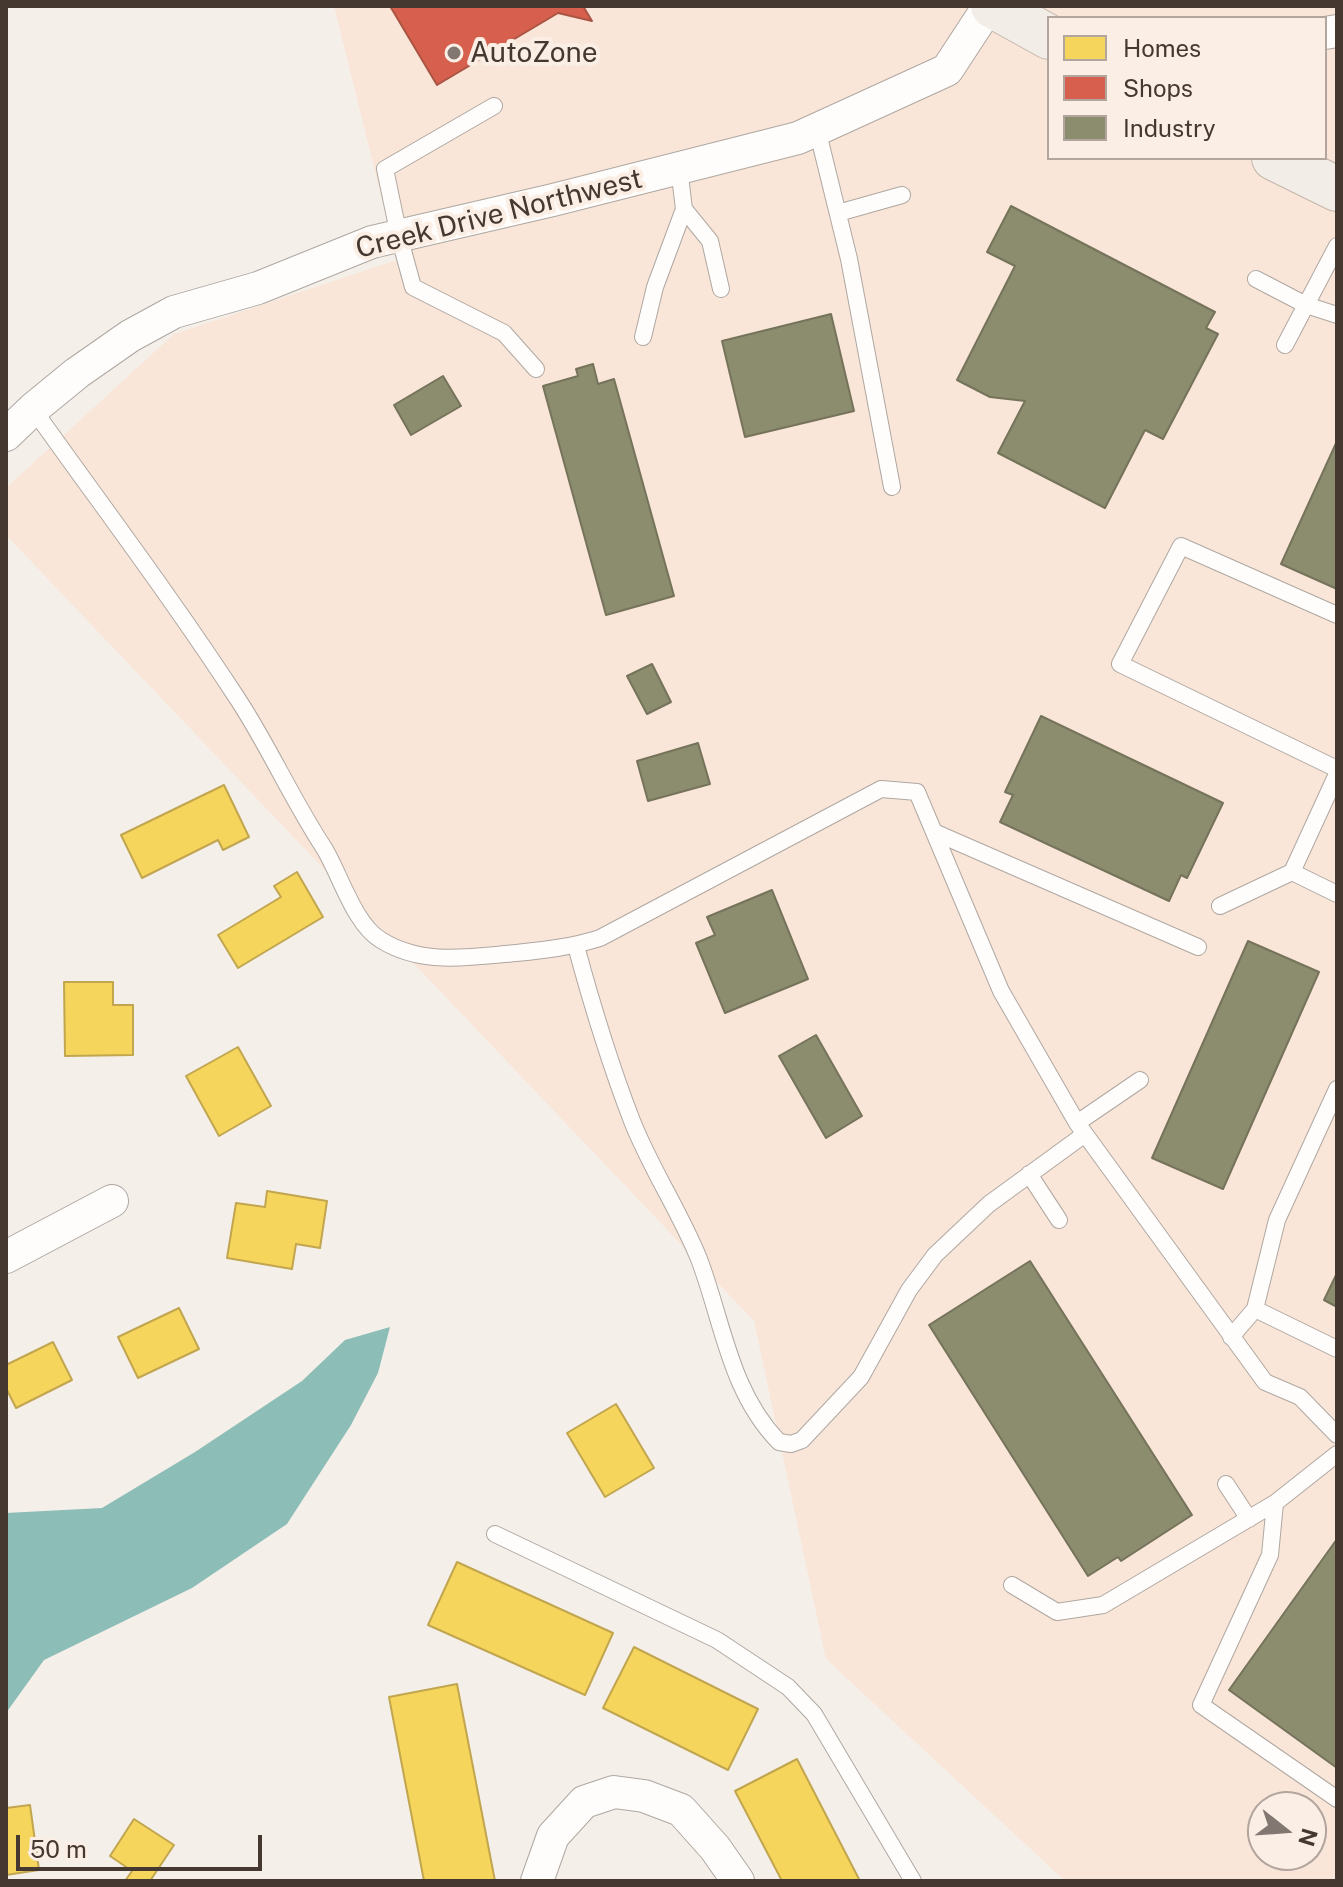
<!DOCTYPE html>
<html>
<head>
<meta charset="utf-8">
<style>
	body { margin:0 }
	#map { position:relative; width:1343px; height:1887px; overflow:hidden; background:#f5efea; font-family:"Public Sans",sans-serif }
	canvas { display:block }
	.frame { position:absolute; inset:0; border:8px solid #443830; pointer-events:none }
	.legend { position:absolute; left:1047px; top:16px; width:280px; height:144px; box-sizing:border-box; background:#faeee5; border:2px solid #b1a59d; margin:0; padding:10px 14px; list-style:none; font-size:24px; color:#443830 }
	.legend li { display:flex; align-items:center; gap:16px; height:40px }
	.legend b { width:40px; border:2px solid #b1a59d }
	.north { position:absolute; left:1247px; top:1791px; width:80px; height:80px; box-sizing:border-box; background:#faeee5; border:2px solid #b1a59d; border-radius:50%; rotate:107deg; font-size:22px; font-weight:700; line-height:32px; text-align:center; color:#443830 }
	.north::after { content:''; display:block; margin:auto; width:28px; height:36px; background:#827871; clip-path:polygon(50% 0,100% 100%,50% 72%,0 100%) }
	.scale { position:absolute; left:16px; top:1835px; width:246px; height:36px; box-sizing:border-box; border:4px solid #443830; border-top:0; padding-left:10px; font-size:24px; line-height:28px; white-space:nowrap; color:#443830; -webkit-text-stroke:6px #faeee5; paint-order:stroke }
</style>
</head>
<body>
<div id="map">
<canvas width="1343" height="1887"></canvas>
<div class="frame"></div>
<ul class="legend">
<li><b style="height:22px;background:#f6d55c"></b>Homes</li>
<li><b style="height:22px;background:#d6604d"></b>Shops</li>
<li><b style="height:22px;background:#8c8c6e"></b>Industry</li>
</ul>
<div class="north">N</div>
<div class="scale">50 m</div>
</div>
<script>
const ctx = document.querySelector('canvas').getContext('2d');
ctx.lineJoin = 'round';
function fillPath(path, color) { ctx.fillStyle = color; ctx.fill(path, 'evenodd'); }
function stroke(path, color, width, dash) { ctx.strokeStyle = color; ctx.lineWidth = width; ctx.lineCap = dash ? 'butt' : 'round'; ctx.setLineDash(dash || []); ctx.stroke(path); }
function label(font, color, halo, rows, align = 'center') {
  ctx.font = font + ' "Public Sans",sans-serif'; ctx.lineWidth = 8; ctx.setLineDash([]); ctx.textBaseline = 'middle'; ctx.strokeStyle = halo; ctx.fillStyle = color; for (const [text, x, y, turn = 0] of rows) {
    ctx.save(); ctx.translate(x, y); ctx.rotate((+turn || 0) * Math.PI / 180); ctx.textAlign = isNaN(turn) ? turn : align; if (halo) ctx.strokeText(text, 0, 0); ctx.fillText(text, 0, 0); ctx.restore();
  }
}
const built = new Path2D(`
	M334,6H1337V1881H1065L826,1659L754,1321L6,535V488L174,334L397,260ZM1049,18H1325V158H1049ZM1263,1807H1311V1855H1263Z`);
const water = new Path2D(`
	M390,1327L378,1373L351,1425L287,1524L192,1588L44,1660L6,1713V1513L102,1508L195,1452L302,1381L345,1340Z`);
const homes = new Path2D(`
	M224,785L249,837L223,850L218,840L142,878L121,835Z
	M297,872L323,917L238,968L218,935L281,897L274,886Z
	M64,982H113V1005H133V1055L65,1056Z
	M238,1047L271,1106L219,1136L186,1076Z
	M267,1191L327,1201L320,1248L296,1244L292,1269L227,1258L236,1203L265,1207Z
	M179,1308L199,1349L138,1378L118,1337Z
	M53,1342L72,1380L16,1408L6,1388V1365Z
	M616,1404L654,1468L605,1497L567,1433Z
	M457,1562L613,1633L585,1695L428,1625Z
	M634,1647L758,1709L728,1770L603,1708Z
	M457,1684L495,1881H424L389,1697Z
	M797,1759L860,1881H782L735,1791Z
	M30,1805L39,1870L6,1875V1808Z
	M134,1819L174,1845L150,1881H125L132,1871L110,1856Z`);
const shops = new Path2D(`
	M390,6H583L592,21L558,13L437,85Z`);
const industry = new Path2D(`
	M1011,206L1215,312L1206,328L1218,334L1163,439L1145,430L1105,508L998,453L1025,401L990,397L957,380L1015,266L987,252Z
	M831,314L854,411L745,437L722,341Z
	M593,364L598,384L614,379L674,596L606,615L543,386L578,376L576,369Z
	M443,376L461,406L411,435L394,405Z
	M1337,441V589L1281,564Z
	M652,664L671,702L647,714L627,676Z
	M1041,716L1223,803L1187,878L1181,875L1169,901L1000,822L1013,795L1005,792Z
	M698,743L710,784L648,801L637,761Z
	M772,890L808,979L725,1013L696,943L715,935L707,917Z
	M1248,941L1319,972L1223,1189L1152,1158Z
	M816,1035L862,1116L826,1138L779,1056Z
	M1030,1261L1192,1515L1121,1561L1118,1557L1088,1576L929,1325Z
	M1337,1273V1307L1324,1300Z
	M1337,1539V1768L1229,1690Z`);
const lane = new Path2D(`
	M494,106L385,169L399,236L413,287L504,333L536,369
	M817,129L849,259L892,487
	M684,209L710,241L721,289
	M838,213L902,195
	M1256,279L1306,305L1337,246
	M643,337L655,287L684,209L679,168
	M1285,345L1306,305L1337,315
	M33,409C102,506 174,601 239,701C270,749 293,801 324,848C340,874 354,924 381,940C422,966 470,957 516,953C545,950 572,947 600,938L881,789L917,792L1001,991L1077,1123L1265,1382L1300,1397L1337,1435
	M1337,615L1181,546L1120,664L1337,769
	M1337,774L1292,872L1337,894
	M934,832L1198,947
	M1220,906L1292,872
	M576,946C592,1005 610,1064 632,1121C651,1169 680,1212 699,1259C723,1322 730,1392 779,1442L791,1444L802,1440L861,1377L909,1290L935,1255L989,1204L1085,1134
	M1077,1123L1140,1080
	M1029,1174L1059,1220
	M1255,1309L1277,1220L1337,1089
	M1231,1337L1255,1309L1337,1349
	M1226,1484L1249,1519
	M1275,1503L1270,1555L1201,1705L1337,1799
	M495,1534L717,1640L788,1687L814,1714L913,1881
	M1012,1585L1057,1612L1103,1605L1275,1503L1337,1454`);
const street = new Path2D(`
	M1325,33L1337,31
	M6,435L33,409L77,373L130,336L174,312L258,288L372,242L553,200L798,138L947,70L989,6
	M6,1257L112,1201
	M537,1881L553,1836L584,1802L614,1792L644,1796L681,1810L715,1848L738,1881`);
const primary = new Path2D(`
	M993,6L1049,37
	M1274,158L1337,189`);
const markers = [
	[454,53,8,"#827871"]
];
const poiNames = [
	["AutoZone",470,53]
];
const streetNames = [
	["Creek Drive Northwest",499,214,-14]
];
fillPath(built, '#f9e6d8');
fillPath(water, '#8cbdb6');
fillPath(homes, '#f6d55c');
stroke(homes, '#c1a64f', 2);
fillPath(shops, '#d6604d');
stroke(shops, '#aa5444', 2);
fillPath(industry, '#8c8c6e');
stroke(industry, '#76735b', 2);
stroke(lane, '#afa7a1', 18);
stroke(street, '#afa7a1', 34);
stroke(primary, '#c3b6ac', 46);
stroke(lane, '#fefdfc', 16);
stroke(street, '#fefdfc', 32);
stroke(primary, '#f3ede8', 44);
for (const [x, y, r, color] of markers) { const dot = new Path2D(); dot.arc(x, y, r, 0, 2 * Math.PI); ctx.fillStyle = color; ctx.fill(dot); stroke(dot, '#faeee5', 3); }
label('28px', '#443830', '#faeee5', poiNames, 'left');
label('28px', '#443830', '#faeee5', streetNames);
</script>
</body>
</html>
